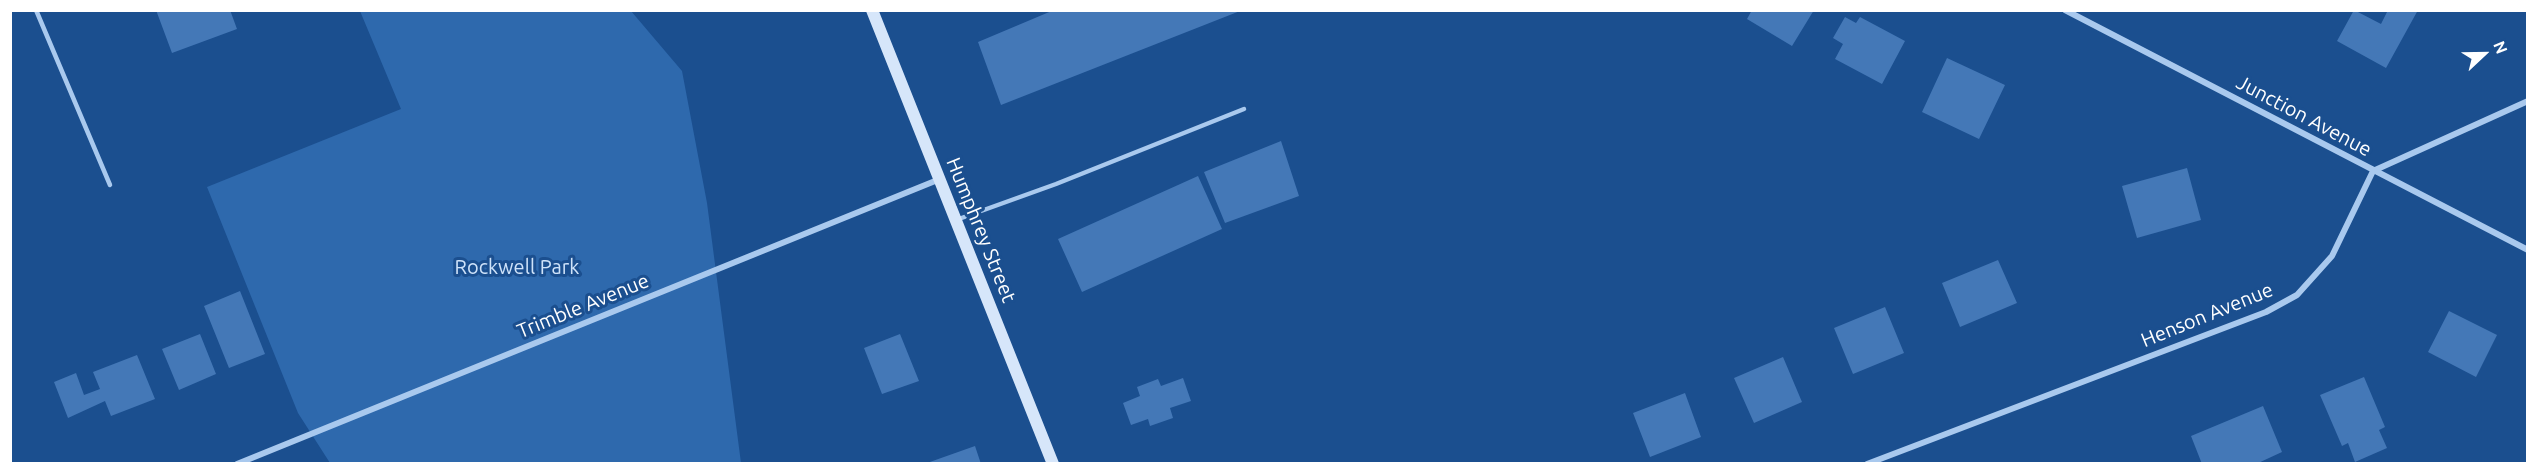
<!DOCTYPE html>
<html>
<head>
<meta charset="utf-8">
<style>
	body { margin:0 }
	#map { position:relative; width:2538px; height:474px; overflow:hidden; background:#1b4f8f; font-family:Ubuntu,sans-serif }
	canvas { display:block }
	.frame { position:absolute; inset:0; border:12px solid #fff; pointer-events:none }
	.north { position:absolute; left:2454px; top:24px; width:60px; height:60px; -webkit-text-stroke:4px #1b4f8f; paint-order:stroke; rotate:68deg; font-size:16px; font-weight:700; line-height:24px; text-align:center; color:#fff }
	.north::after { content:''; display:block; margin:auto; width:21px; height:27px; background:#fff; clip-path:polygon(50% 0,100% 100%,50% 72%,0 100%) }
</style>
</head>
<body>
<div id="map">
<canvas width="2538" height="474"></canvas>
<div class="frame"></div>
<div class="north">N</div>
</div>
<script>
const ctx = document.querySelector('canvas').getContext('2d');
ctx.lineJoin = 'round';
function fillPath(path, color) { ctx.fillStyle = color; ctx.fill(path, 'evenodd'); }
function stroke(path, color, width, dash) { ctx.strokeStyle = color; ctx.lineWidth = width; ctx.lineCap = dash ? 'butt' : 'round'; ctx.setLineDash(dash || []); ctx.stroke(path); }
function label(font, color, halo, rows, align = 'center') {
  ctx.font = font + ' Ubuntu,sans-serif'; ctx.lineWidth = 6; ctx.setLineDash([]); ctx.textBaseline = 'middle'; ctx.strokeStyle = halo; ctx.fillStyle = color; for (const [text, x, y, turn = 0] of rows) {
    ctx.save(); ctx.translate(x, y); ctx.rotate((+turn || 0) * Math.PI / 180); ctx.textAlign = isNaN(turn) ? turn : align; if (halo) ctx.strokeText(text, 0, 0); ctx.fillText(text, 0, 0); ctx.restore();
  }
}
const green = new Path2D(`
	M360,11H631L682,71L707,203L741,463H330L298,413L207,187L401,109Z`);
const building = new Path2D(`
	M156,10H230L237,29L172,53Z
	M1054,10H1240V11L1001,105L978,42Z
	M1752,10H1814L1792,46L1747,19Z
	M2354,10L2381,24L2388,10H2418L2386,68L2337,41Z
	M1845,17L1856,23L1860,17L1905,41L1882,84L1835,59L1843,44L1833,38Z
	M1947,58L2005,85L1979,139L1922,112Z
	M1281,141L1299,196L1225,223L1204,172Z
	M2187,168L2201,220L2137,238L2122,186Z
	M1198,176L1222,229L1082,292L1058,239Z
	M1998,260L2017,303L1960,327L1942,283Z
	M240,291L265,354L229,368L204,306Z
	M1885,307L1904,353L1853,374L1834,328Z
	M2449,311L2497,335L2476,377L2428,352Z
	M200,334L216,374L179,390L162,349Z
	M900,334L919,381L882,394L864,348Z
	M137,355L155,399L111,416L105,401L68,418L54,382L76,373L84,395L100,389L93,372Z
	M1783,357L1802,402L1754,423L1734,378Z
	M2364,377L2385,427L2379,430L2387,448L2355,462L2348,443L2342,446L2320,395Z
	M1183,378L1191,401L1170,408L1173,418L1150,426L1148,419L1131,425L1123,403L1140,396L1137,387L1158,379L1161,386Z
	M1685,393L1701,437L1650,457L1633,413Z
	M2263,406L2282,452L2256,464H2202L2191,436Z
	M975,446L981,464H927V463Z`);
const lane = new Path2D(`
	M36,10L110,185
	M956,220L1056,184L1244,109`);
const street = new Path2D(`
	M2065,10L2528,250
	M237,464L940,179
	M1867,464L2266,312L2297,295L2332,256L2373,171L2528,101`);
const secondary = new Path2D(`
	M872,10L1053,464`);
const streetNames = [
	["Junction Avenue",2304,116,28],
	["Humphrey Street",981,230,68],
	["Trimble Avenue",583,306,-22],
	["Henson Avenue",2207,315,-22]
];
const parkNames = [
	["Rockwell Park",517,267]
];
fillPath(green, '#2e69ad');
fillPath(building, '#4478b7');
stroke(lane, '#a9c9ee', 4.5);
stroke(street, '#a9c9ee', 6);
stroke(secondary, '#d6e6fa', 12);
label('20px', '#fff', '#1b4f8f', streetNames);
label('20px', '#cfe3fa', '#1b4f8f', parkNames);
</script>
</body>
</html>
